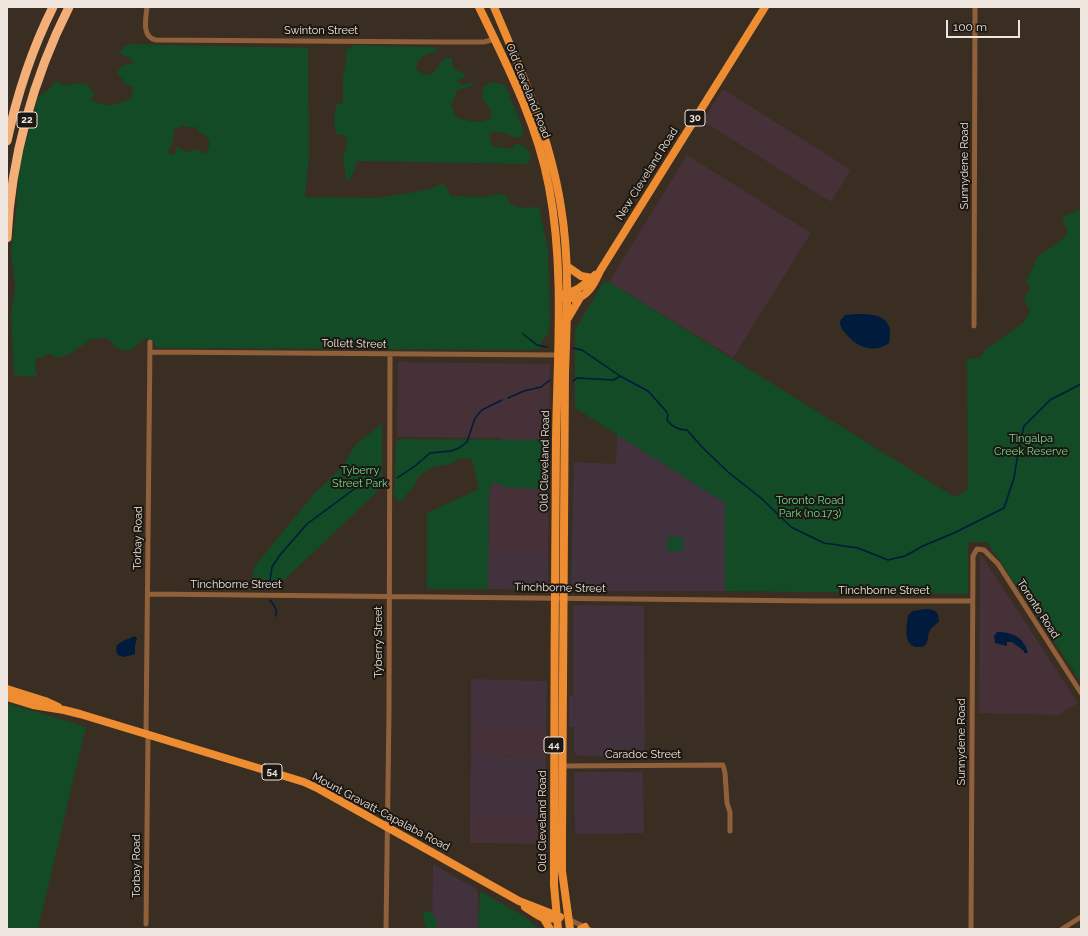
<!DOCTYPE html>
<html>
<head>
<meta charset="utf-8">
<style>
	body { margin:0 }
	#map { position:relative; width:1088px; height:936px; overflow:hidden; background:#3a2d22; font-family:Raleway,sans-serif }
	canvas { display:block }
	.frame { position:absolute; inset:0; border:8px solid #ede5de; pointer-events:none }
	.scale { position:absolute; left:946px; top:20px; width:74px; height:18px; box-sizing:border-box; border:2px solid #ede5de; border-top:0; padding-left:5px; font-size:12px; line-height:14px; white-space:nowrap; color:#ede5de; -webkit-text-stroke:3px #1d1712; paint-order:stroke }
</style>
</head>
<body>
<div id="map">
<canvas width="1088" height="936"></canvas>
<div class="frame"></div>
<div class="scale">100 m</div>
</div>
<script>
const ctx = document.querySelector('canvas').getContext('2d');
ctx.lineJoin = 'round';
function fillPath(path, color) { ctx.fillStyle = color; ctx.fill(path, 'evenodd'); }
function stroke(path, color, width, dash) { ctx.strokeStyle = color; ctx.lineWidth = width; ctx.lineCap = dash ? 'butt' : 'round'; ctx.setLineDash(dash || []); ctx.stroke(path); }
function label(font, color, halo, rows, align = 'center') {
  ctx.font = font + ' Raleway,sans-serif'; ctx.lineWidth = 4; ctx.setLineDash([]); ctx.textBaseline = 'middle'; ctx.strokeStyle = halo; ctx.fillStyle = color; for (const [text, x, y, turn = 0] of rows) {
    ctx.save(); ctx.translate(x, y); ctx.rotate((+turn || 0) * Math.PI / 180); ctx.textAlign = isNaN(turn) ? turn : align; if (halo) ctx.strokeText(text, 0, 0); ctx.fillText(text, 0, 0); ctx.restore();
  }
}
const commercial = new Path2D(`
	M617,434L725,503V591H571L574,462L616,464Z
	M488,552H548V590L488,589Z
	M573,605L644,606L645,757L581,756L577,755L574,752V727H569V696H573Z
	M471,679L547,681L546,725H471Z
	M471,755L546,756L545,815H470Z
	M574,772H643L644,833L575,834Z
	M433,864L478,890V929H432Z`);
const industrial = new Path2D(`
	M723,89L851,170L831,202L703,121Z
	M687,155L811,233L733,358L609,282Z
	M398,362L550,364L548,552H488L489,484L502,438L397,437Z
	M980,553L1078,703L1058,715L979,713Z
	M471,725H546V756L471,755Z
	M470,815H545V844L470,843Z`);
const green = new Path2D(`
	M130,44L308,48L309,157L305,197L378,198L432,189L437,185L444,184L451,196L485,197L496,194L506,195C511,211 524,207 539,207L548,249L550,323L547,336L541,341V349L526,350L162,348L156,347C153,340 151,338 143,339L134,348L128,351L118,349L107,338L91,339L73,352L59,358L49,354L36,359L35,369L37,376L27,377L14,375L11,315L15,287L11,250L16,214L19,167L38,97L47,91L56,81L64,85L85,83L94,92L91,100C107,108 115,106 131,98L133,88L126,84L117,73L121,66L133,63L131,58L120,54L123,47ZM183,126L191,128L198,127L197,132C199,133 201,133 203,134C212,139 211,149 203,154L197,149L186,152L178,147L176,148L175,153L172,155L167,152L173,144L174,129Z
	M355,45L434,47L438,50C426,57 419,53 416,69L425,75L432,74L444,59L452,57V65L456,70L465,73L464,78L457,81L463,85L469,83L475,85L457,90L451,106L456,117C470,121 477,125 491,118C492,107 488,107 482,99L483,87L493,82L505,85L523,129L522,136L517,138C507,134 499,129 489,134L492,146C498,148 505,147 511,149L515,144C525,143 528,149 531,158L528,164L357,161L354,172L349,181L346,177L343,159L347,145L346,135H337C334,125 332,112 338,103L343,104V77L346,61V50Z
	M1081,209V682L987,542H968V594L725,591V503L575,408V330L603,283L609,282L953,496C960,496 964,493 968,488L967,359L981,357L985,350L1024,322L1030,311L1025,302L1024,296L1030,291V287L1026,282L1038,256L1061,241L1068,233L1062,217Z
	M382,424V487L275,589H252L254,567L313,495L343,466L356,444Z
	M401,439L548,440L547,490L504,487L497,483H492L489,493L488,589H427V513L479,489L472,460L460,458L448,465L433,467L419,476L413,488L400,502L394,497L396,442Z
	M668,537H683V551H667Z
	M7,703L86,727L38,929H7Z
	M480,891L527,918L539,929H478Z
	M431,911L436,918L437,929H426L423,918L424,912Z`);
const water = new Path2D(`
	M855,314C868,314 887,313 890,330C890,335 890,339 889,343C875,354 857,347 847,335C843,330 840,328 840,321L845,315Z
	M926,609C931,609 935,610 938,614L939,621C936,625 930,628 929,633C927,637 929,641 925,645C923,647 920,647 917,647C902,645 907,625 908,615L913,611Z
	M997,632C1012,632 1024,637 1028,653H1024V651L1012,642H1007V646L995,643L994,636Z
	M135,636L137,639L135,645V654L124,657L118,655L116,651L117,645L123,641Z`);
const stream = new Path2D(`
	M523,334L537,345L547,347
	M573,348L582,350L620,376L648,391L666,411L668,415L667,420C672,427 678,430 687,430L702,447L728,472L761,498L791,527L824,543L858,548L888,560L905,556L923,546L956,532L1004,508L1014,478L1019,447L1024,426L1050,400L1081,384
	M573,381L577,378L613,380L619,377
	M508,398L524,391L541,387L550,380
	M397,478L415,466L430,453L451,451L459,448L467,442L475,418L482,410L502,400
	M269,588L272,567L280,555L307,524L361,484L381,478
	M270,600C274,606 278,609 276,616`);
const street = new Path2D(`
	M147,7C146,18 141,37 156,40L443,42H484L495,39
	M974,326L975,7
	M150,352L557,355
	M148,594L817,601H972
	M146,735L150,342
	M562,766L723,765L725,773L727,803L730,812V831
	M568,919L589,929
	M146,924L148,735
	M386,929L389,712L390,355
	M971,929L973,556L977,549L984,550L998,564L1081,693
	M1062,929L1081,917`);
const primary = new Path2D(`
	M479,7C507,65 537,123 549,187C565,271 557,357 556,441C555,577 554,714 554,850V885L558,929
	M494,7C522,72 550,137 561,207C570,262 567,318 565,373L562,840V871L570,929
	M568,267L581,276L592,278
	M564,294C576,292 586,284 595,275
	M563,298C569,298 575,299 580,297C590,293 596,280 600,271L765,7
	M568,318L581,296
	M7,689L45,701L58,707
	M7,697L33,705L64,710L80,714L304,782L319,789L519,901L560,917
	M525,907C535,913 545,923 557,917
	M544,919L550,929
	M581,929L585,927`);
const highway = new Path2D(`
	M7,141C17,95 32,49 53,7
	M7,238C11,159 33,78 69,7`);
const shields = [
	[695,118,20],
	[27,120,20],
	[554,745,20],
	[272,772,20]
];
const shieldNames = [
	["30",695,118],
	["22",27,120],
	["44",554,745],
	["54",272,772]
];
const streetNames = [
	["Swinton Street",321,31],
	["Old Cleveland Road",528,91,68],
	["Sunnydene Road",965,166,-90],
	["New Cleveland Road",647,174,-58],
	["Tollett Street",354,344,1],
	["Old Cleveland Road",545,461,-89],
	["Torbay Road",138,538,-89],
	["Tinchborne Street",236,585],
	["Tinchborne Street",560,588,1],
	["Tinchborne Street",884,591],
	["Toronto Road",1038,609,57],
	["Tyberry Street",379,642,-90],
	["Sunnydene Road",962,742,-90],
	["Caradoc Street",643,755],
	["Mount Gravatt-Capalaba Road",381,812,28],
	["Old Cleveland Road",543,821,-90],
	["Torbay Road",137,866,-90]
];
const parkNames = [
	["Tingalpa",1031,439],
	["Creek Reserve",1031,452],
	["Tyberry",360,471],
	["Street Park",360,484],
	["Toronto Road",810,501],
	["Park (no.173)",810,514]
];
fillPath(commercial, '#41323e');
fillPath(industrial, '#453137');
fillPath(green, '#124b25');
fillPath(water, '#001b3c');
stroke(stream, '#001b3c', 1.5);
stroke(street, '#90603a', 5);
stroke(primary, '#ee8c32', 8);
stroke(highway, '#f4ae77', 9);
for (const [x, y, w] of shields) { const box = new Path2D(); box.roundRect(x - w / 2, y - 8, w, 16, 3); ctx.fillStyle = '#1d1712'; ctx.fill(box); stroke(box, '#ede5de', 1); }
label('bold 10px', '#ede5de', null, shieldNames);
label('11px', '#ede5de', '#1d1712', streetNames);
label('11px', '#6edb8c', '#1d1712', parkNames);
</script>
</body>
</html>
